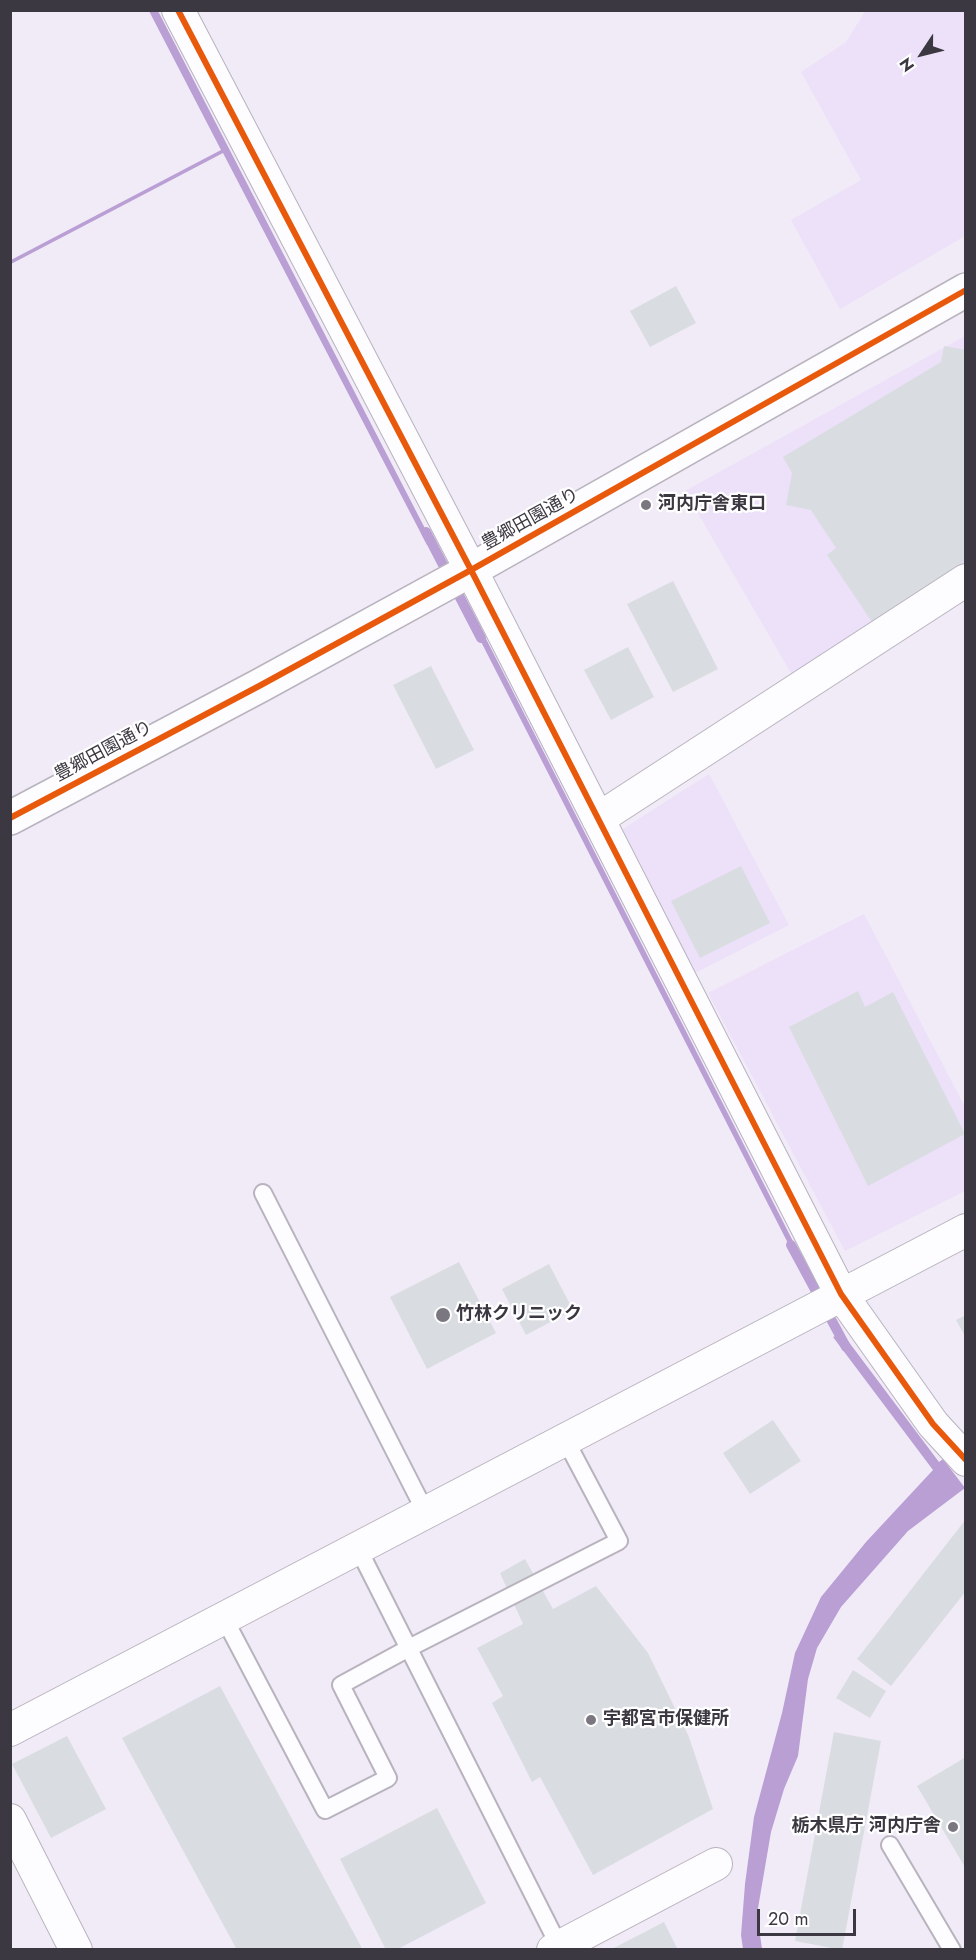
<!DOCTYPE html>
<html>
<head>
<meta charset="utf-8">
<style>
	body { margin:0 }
	#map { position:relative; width:976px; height:1960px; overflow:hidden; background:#f1ebf8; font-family:Jost,sans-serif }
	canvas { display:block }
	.frame { position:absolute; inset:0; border:12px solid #3c3841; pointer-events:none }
	.north { position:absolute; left:892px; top:24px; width:60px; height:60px; -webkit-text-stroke:4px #fff; paint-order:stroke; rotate:235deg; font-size:16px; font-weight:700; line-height:24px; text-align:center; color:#3c3841 }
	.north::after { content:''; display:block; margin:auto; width:21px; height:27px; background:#3c3841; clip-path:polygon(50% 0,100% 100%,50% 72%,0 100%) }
	.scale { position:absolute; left:757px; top:1909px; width:99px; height:27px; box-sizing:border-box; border:3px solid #3c3841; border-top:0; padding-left:8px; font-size:18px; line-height:21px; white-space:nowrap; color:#3c3841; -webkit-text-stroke:4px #fff; paint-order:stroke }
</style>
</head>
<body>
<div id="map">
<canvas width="976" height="1960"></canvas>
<div class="frame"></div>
<div class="north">N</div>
<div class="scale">20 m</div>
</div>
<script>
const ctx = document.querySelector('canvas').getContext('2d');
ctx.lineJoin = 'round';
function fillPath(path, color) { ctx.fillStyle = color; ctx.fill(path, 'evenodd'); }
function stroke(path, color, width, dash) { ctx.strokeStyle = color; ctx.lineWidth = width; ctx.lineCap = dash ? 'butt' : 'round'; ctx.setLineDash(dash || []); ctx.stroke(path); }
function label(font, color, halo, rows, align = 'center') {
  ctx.font = font + ' Jost,"Noto Sans JP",sans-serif'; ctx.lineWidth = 4.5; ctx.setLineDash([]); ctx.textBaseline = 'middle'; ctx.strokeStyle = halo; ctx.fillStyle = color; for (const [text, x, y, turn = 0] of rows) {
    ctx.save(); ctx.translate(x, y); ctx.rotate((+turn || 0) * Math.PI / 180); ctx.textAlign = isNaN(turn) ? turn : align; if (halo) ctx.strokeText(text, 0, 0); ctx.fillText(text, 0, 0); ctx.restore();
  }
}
const built = new Path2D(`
	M866,10L965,11V236L840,309L791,220L861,180L801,72L846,42Z
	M965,336V568L794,678L685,491Z
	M709,774L789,925L695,973L623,829Z
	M864,914L965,1107V1191L845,1251L708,993Z`);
const water = new Path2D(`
	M149,11H158L432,542L427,545L223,153L11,264V260L221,150Z
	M478,623L800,1255H801L795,1257L473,626Z
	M842,1333L939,1462L943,1459L965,1488L908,1531L841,1607L817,1648L808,1679L798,1756L784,1789L771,1832L757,1914L762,1949H743L741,1935L745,1884L754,1817L782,1713L795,1653L821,1597L866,1542L933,1470L833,1337Z`);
const stream = new Path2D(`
	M426,532L481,638
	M791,1245L846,1347`);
const building = new Path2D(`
	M676,286L696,323L650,347L630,311Z
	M944,346L966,350V560L872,622L827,555L836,548L811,510L786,505L792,473L783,457L941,362Z
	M673,581L718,669L673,692L627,604Z
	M628,647L654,697L611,720L584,670Z
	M431,666L474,750L436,769L393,685Z
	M741,866L770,923L700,958L671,901Z
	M858,991L865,1007L893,992L965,1134L868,1186L789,1027Z
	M459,1262L496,1333L427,1369L390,1297Z
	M549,1264L573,1310L526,1335L502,1289Z
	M966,1315V1338L956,1320Z
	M773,1420L801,1461L750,1494L723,1453Z
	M966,1519V1591L891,1686L857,1659Z
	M525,1559L553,1609L596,1586L648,1653L689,1737L713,1809L593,1875L540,1777L532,1782L492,1703L503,1696L477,1648L523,1624L500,1573Z
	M853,1670L886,1691L870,1718L836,1698Z
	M220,1686L363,1950H237L122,1738Z
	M834,1732L881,1741L842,1950L795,1941Z
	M67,1736L106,1809L51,1838L12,1764Z
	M966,1757V1869L917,1786Z
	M437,1808L486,1903L396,1950H386L340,1859Z
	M664,1922L678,1950H610Z`);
const service = new Path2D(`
	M263,1193L426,1513
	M358,1548L559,1946
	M224,1618L325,1810L388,1778L341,1685L409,1648L619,1541L565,1439
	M890,1845L952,1950`);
const minor = new Path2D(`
	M178,10L471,570L841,1294L933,1424L966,1460
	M598,819L966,580
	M10,1730L966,1230
	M10,1820L76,1950
	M553,1950L716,1864`);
const tertiary = new Path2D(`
	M10,818L261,685L471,570L966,290`);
const cycleway = new Path2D(`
	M178,10L471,570L841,1294L933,1424L966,1460
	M10,818L261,685L471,570L966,290`);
const markers = [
	[646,505,6,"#7b7781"],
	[443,1315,8,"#7b7781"],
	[591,1720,6,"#7b7781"],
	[953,1827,6,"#7b7781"]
];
const poiNames = [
	["河内庁舎東口",658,505],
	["竹林クリニック",456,1315],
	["宇都宮市保健所",603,1720],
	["栃木県庁 河内庁舎",941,1827,"right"]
];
const streetNames = [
	["豊郷田園通り",531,520,-29],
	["豊郷田園通り",104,752,-28]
];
fillPath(built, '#ece1f9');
fillPath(water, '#b99fd4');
stroke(stream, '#b99fd4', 10);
fillPath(building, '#d9dde1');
stroke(service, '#b8b3be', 20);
stroke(minor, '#b8b3be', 34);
stroke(tertiary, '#b8b3be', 36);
stroke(service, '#fdfcfe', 16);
stroke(minor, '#fdfcfe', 32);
stroke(tertiary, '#fdfcfe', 33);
stroke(cycleway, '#e8590c', 6);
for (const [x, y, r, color] of markers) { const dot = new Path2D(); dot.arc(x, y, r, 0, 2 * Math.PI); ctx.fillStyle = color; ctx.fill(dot); stroke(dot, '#fff', 2); }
label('bold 18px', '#3c3841', '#fff', poiNames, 'left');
label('18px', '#3c3841', '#fff', streetNames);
</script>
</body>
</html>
